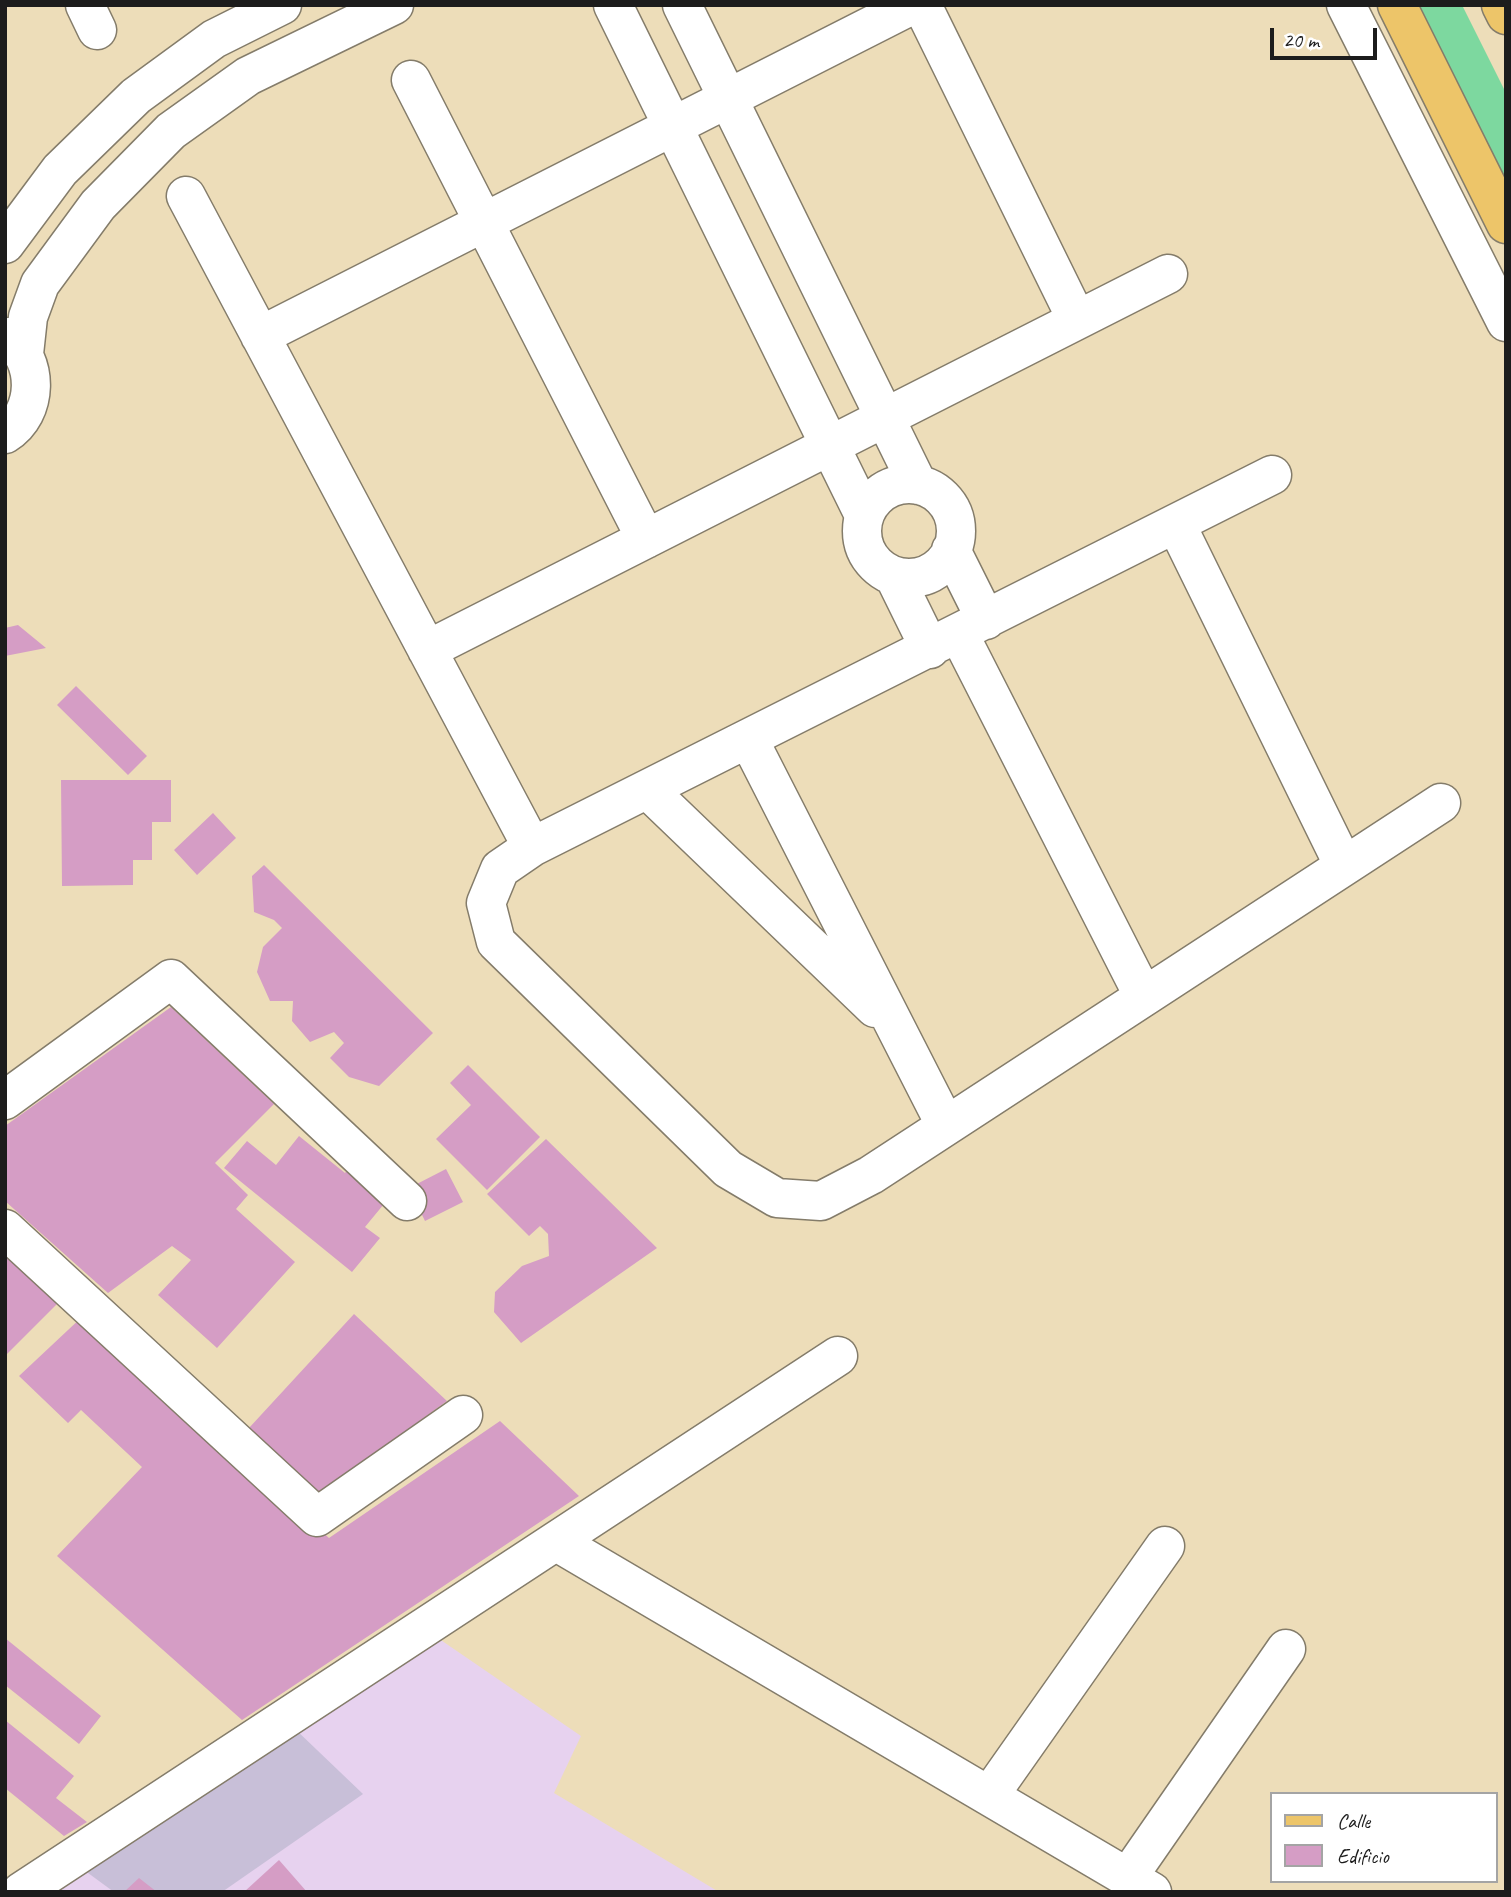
<!DOCTYPE html>
<html>
<head>
<meta charset="utf-8">
<style>
	body { margin:0 }
	#map { position:relative; width:1511px; height:1897px; overflow:hidden; background:#edddb9; font-family:Caveat,sans-serif }
	canvas { display:block }
	.frame { position:absolute; inset:0; border:7px solid #1c1c1c; pointer-events:none }
	.legend { position:absolute; left:1270px; top:1792px; width:228px; height:91px; box-sizing:border-box; background:#fff; border:2px solid #a4a4a4; margin:0; padding:9px 12px; list-style:none; font-size:21px; color:#1c1c1c }
	.legend li { display:flex; align-items:center; gap:14px; height:35px }
	.legend b { width:35px; border:2px solid #a4a4a4 }
	.scale { position:absolute; left:1270px; top:28px; width:107px; height:32px; box-sizing:border-box; border:4px solid #1c1c1c; border-top:0; padding-left:9px; font-size:21px; line-height:24px; white-space:nowrap; color:#1c1c1c; -webkit-text-stroke:5px #fff; paint-order:stroke }
</style>
</head>
<body>
<div id="map">
<canvas width="1511" height="1897"></canvas>
<div class="frame"></div>
<ul class="legend">
<li><b style="height:9px;background:#edc569"></b>Calle</li>
<li><b style="height:19px;background:#d59dc5"></b>Edificio</li>
</ul>
<div class="scale">20 m</div>
</div>
<script>
const ctx = document.querySelector('canvas').getContext('2d');
ctx.lineJoin = 'round';
function fillPath(path, color) { ctx.fillStyle = color; ctx.fill(path, 'evenodd'); }
function stroke(path, color, width, dash) { ctx.strokeStyle = color; ctx.lineWidth = width; ctx.lineCap = dash ? 'butt' : 'round'; ctx.setLineDash(dash || []); ctx.stroke(path); }
const built = new Path2D(`
	M432,1634L581,1736L554,1793L719,1892H48Z`);
const industrial = new Path2D(`
	M294,1728L363,1794L222,1892H114L84,1870Z`);
const green = new Path2D(`
	M1418,5H1462L1506,93V181Z`);
const building = new Path2D(`
	M18,625L46,648L5,656V628Z
	M76,686L147,756L128,775L57,705Z
	M61,780H171V822H152V860H133V885L62,886Z
	M213,813L236,838L197,875L174,850Z
	M264,865L433,1033L379,1086L349,1077L330,1058L344,1043L334,1032L310,1042L292,1021L293,1001H270L257,972L263,947L282,928L274,920L254,912L252,876Z
	M171,1007L274,1104L215,1163L248,1195L236,1209L295,1262L217,1348L158,1295L191,1260L172,1246L108,1293L5,1201V1126Z
	M468,1065L540,1137L487,1190L436,1139L471,1105L450,1083Z
	M299,1136L345,1173L354,1161L393,1193L365,1227L380,1238L352,1272L224,1168L247,1141L276,1165Z
	M546,1139L657,1248L521,1343L494,1312L495,1292L522,1266L549,1256L548,1234L540,1226L529,1236L487,1194Z
	M446,1169L463,1202L425,1221L409,1188Z
	M5,1254L58,1303L7,1354L5,1352Z
	M354,1314L447,1401L319,1494L249,1428Z
	M84,1315L329,1538L500,1421L579,1496L242,1720L57,1556L142,1467L81,1410L68,1423L19,1376Z
	M5,1638L101,1716L79,1744L5,1685Z
	M5,1720L74,1776L56,1798L87,1822L64,1836L5,1788Z
	M279,1860L307,1892H244Z
	M139,1878L157,1892H124Z`);
const minor = new Path2D(`
	M85,5L97,30
	M613,5L864,515
	M682,5L918,485
	M922,5L1077,320
	M1346,5L1506,322
	M411,80L646,539
	M186,196L532,847
	M5,244L60,170L136,96L214,39L282,5
	M260,336L912,5
	M24,354L28,317L40,284L98,205L171,131L248,76L394,5
	M5,434C39,413 39,360 8,337
	M1272,475L532,847L500,869L486,903L496,942L728,1169L777,1198L821,1201L871,1175L1441,803
	M862 531a47 47 0 1 1 94 0a47 47 0 1 1-94 0Z
	M1176,524L1344,866
	M951,550L986,620
	M894,576L930,649
	M959,634L1144,997
	M427,650L1168,274
	M749,740L946,1126
	M649,791L875,1008
	M5,1100L171,979L407,1201
	M5,1229L317,1517L463,1415
	M557,1542L1152,1892
	M989,1796L1165,1546
	M1128,1877L1286,1649
	M21,1892L838,1356`);
const major = new Path2D(`
	M1397,5L1506,224
	M1501,5L1506,15`);
fillPath(built, '#e7d2ef');
fillPath(industrial, '#c8bfd8');
fillPath(green, '#7dd89f');
fillPath(building, '#d59dc5');
stroke(minor, '#847c6a', 41);
stroke(major, '#847c6a', 41);
stroke(minor, '#fff', 38);
stroke(major, '#edc569', 38);
</script>
</body>
</html>
